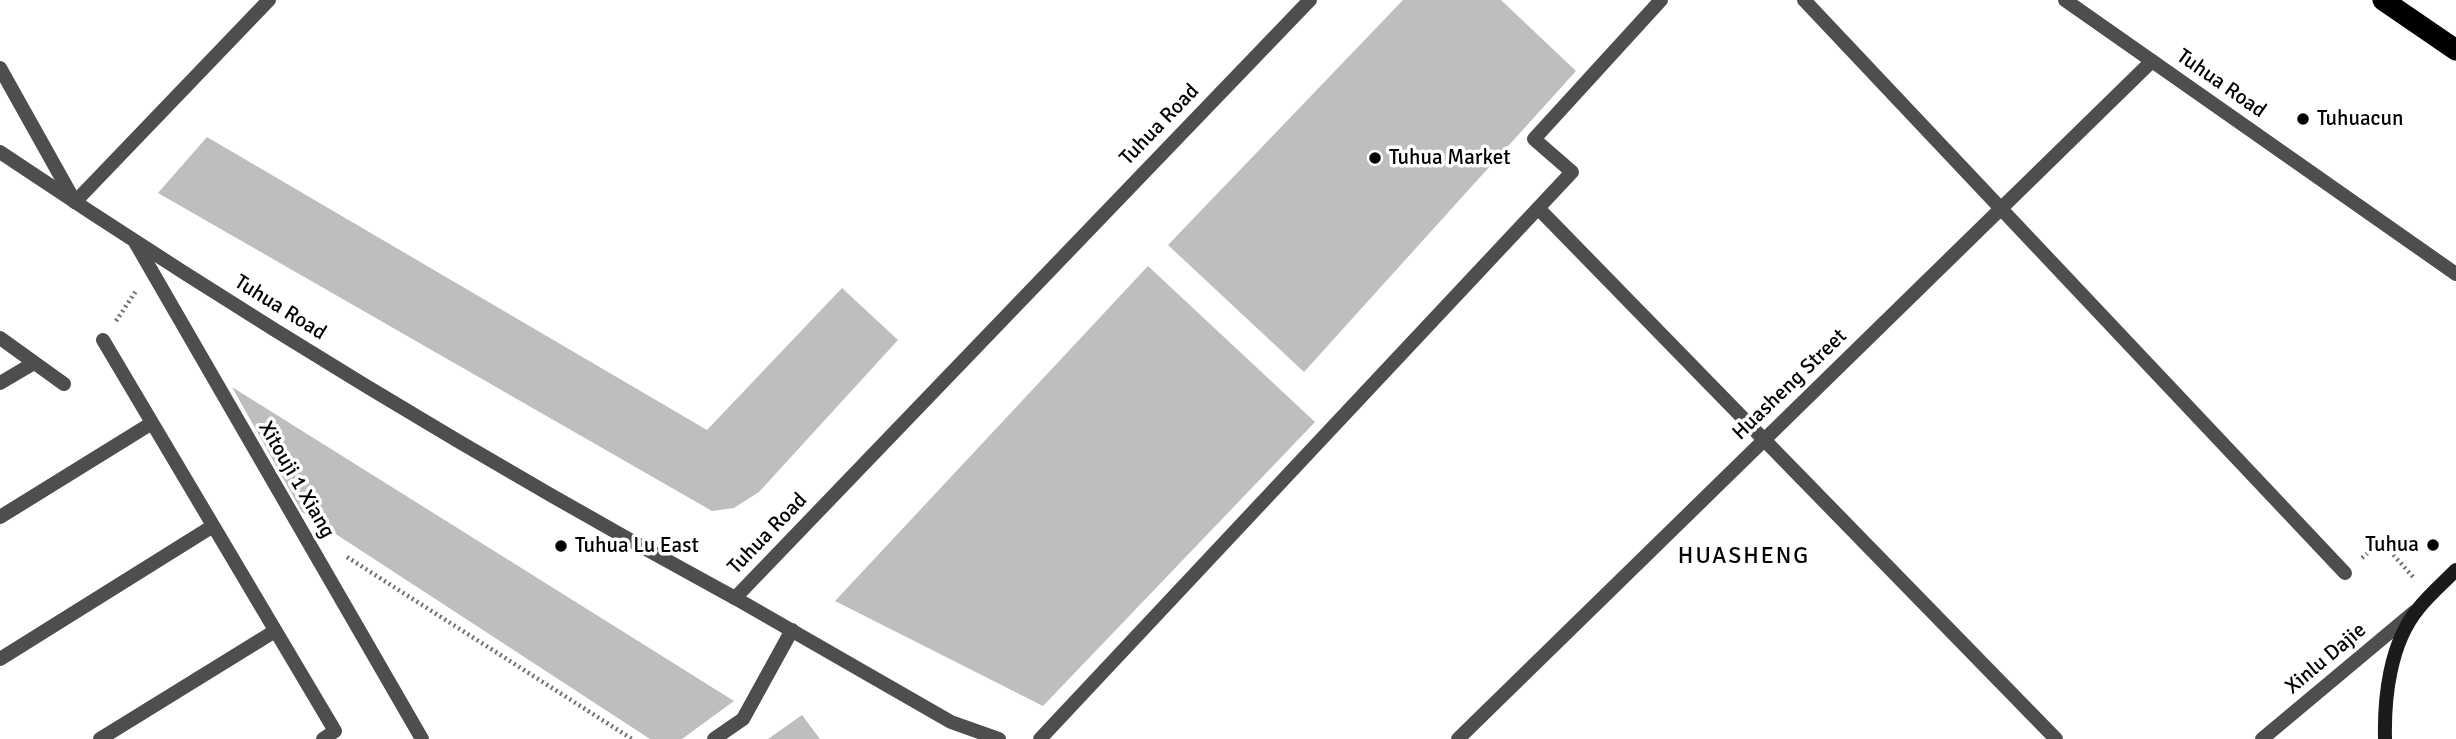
<!DOCTYPE html>
<html>
<head>
<meta charset="utf-8">
<style>
	body { margin:0 }
	canvas { display:block; background:#fff }
</style>
</head>
<body>
<canvas width="2456" height="739"></canvas>
<script>
const ctx = document.querySelector('canvas').getContext('2d');
ctx.lineJoin = 'round';
function fillPath(path, color) { ctx.fillStyle = color; ctx.fill(path, 'evenodd'); }
function stroke(path, color, width, dash) { ctx.strokeStyle = color; ctx.lineWidth = width; ctx.lineCap = dash ? 'butt' : 'round'; ctx.setLineDash(dash || []); ctx.stroke(path); }
function label(font, color, halo, rows, align = 'center') {
  ctx.font = font + ' Signika,sans-serif'; ctx.lineWidth = 7; ctx.setLineDash([]); ctx.textBaseline = 'middle'; ctx.strokeStyle = halo; ctx.fillStyle = color; for (const [text, x, y, turn = 0] of rows) {
    ctx.save(); ctx.translate(x, y); ctx.rotate((+turn || 0) * Math.PI / 180); ctx.textAlign = isNaN(turn) ? turn : align; if (halo) ctx.strokeText(text, 0, 0); ctx.fillText(text, 0, 0); ctx.restore();
  }
}
const building = new Path2D(`
	M1403,0H1501L1576,71L1304,372L1168,245Z
	M207,137L707,430L842,288L898,340L759,492L734,508L712,511L158,193Z
	M1148,266L1315,422L1043,706L835,601Z
	M232,387L734,701L682,739H650L302,512Z
	M802,715L820,739H768Z`);
const path = new Path2D(`
	M116,321L136,291
	M347,557L632,739
	M2362,558L2381,541L2414,578`);
const service = new Path2D(`
	M75,202L269,0`);
const minor = new Path2D(`
	M1804,0L2345,573
	M0,68L75,202
	M1538,208L2056,739
	M135,242L422,739
	M0,338L64,384
	M103,340L335,731L323,739
	M0,383L34,363
	M0,517L152,423
	M735,598L951,722L999,739
	M0,659L213,526
	M100,739L275,631
	M714,739L743,719L792,630
	M1040,739L1572,172L1534,139L1661,0
	M1458,739L2152,61
	M2262,739L2414,612`);
const tertiary = new Path2D(`
	M2065,0L2456,274
	M0,152C238,312 483,461 735,598L1310,0`);
const secondary = new Path2D(`
	M2385,739C2384,697 2390,643 2418,609C2429,595 2443,583 2456,570`);
const motorway = new Path2D(`
	M2383,0L2456,50`);
const markers = [
	[2303,119,7,"#000"],
	[1375,158,7,"#000"],
	[2433,545,7,"#000"],
	[561,546,7,"#000"]
];
const streetNames = [
	["Tuhua Road",2221,84,35],
	["Tuhua Road",1160,125,-46],
	["Tuhua Road",280,308,32],
	["Huasheng Street",1790,385,-44],
	["Xitouji 1 Xiang",296,480,60],
	["Tuhua Road",768,534,-46],
	["Xinlu Dajie",2326,659,-40]
];
const poiNames = [
	["Tuhuacun",2317,119],
	["Tuhua Market",1389,158],
	["Tuhua",2419,545,"right"],
	["Tuhua Lu East",575,546]
];
const neighbourhoodNames = [
	["HUASHENG",1744,557]
];
fillPath(building, '#bebebe');
stroke(path, '#707070', 4.5, [2, 3.5]);
stroke(service, '#4e4e4e', 14);
stroke(minor, '#4e4e4e', 14);
stroke(tertiary, '#4e4e4e', 14);
stroke(secondary, '#1b1b1b', 14);
stroke(motorway, '#000', 21);
for (const [x, y, r, color] of markers) { const dot = new Path2D(); dot.arc(x, y, r, 0, 2 * Math.PI); ctx.fillStyle = color; ctx.fill(dot); stroke(dot, '#fff', 2.5); }
label('21px', '#000', '#fff', streetNames);
label('21px', '#000', '#fff', poiNames, 'left');
ctx.letterSpacing = '2px';
label('23px', '#000', '#fff', neighbourhoodNames);
ctx.letterSpacing = '0px';
</script>
</body>
</html>
